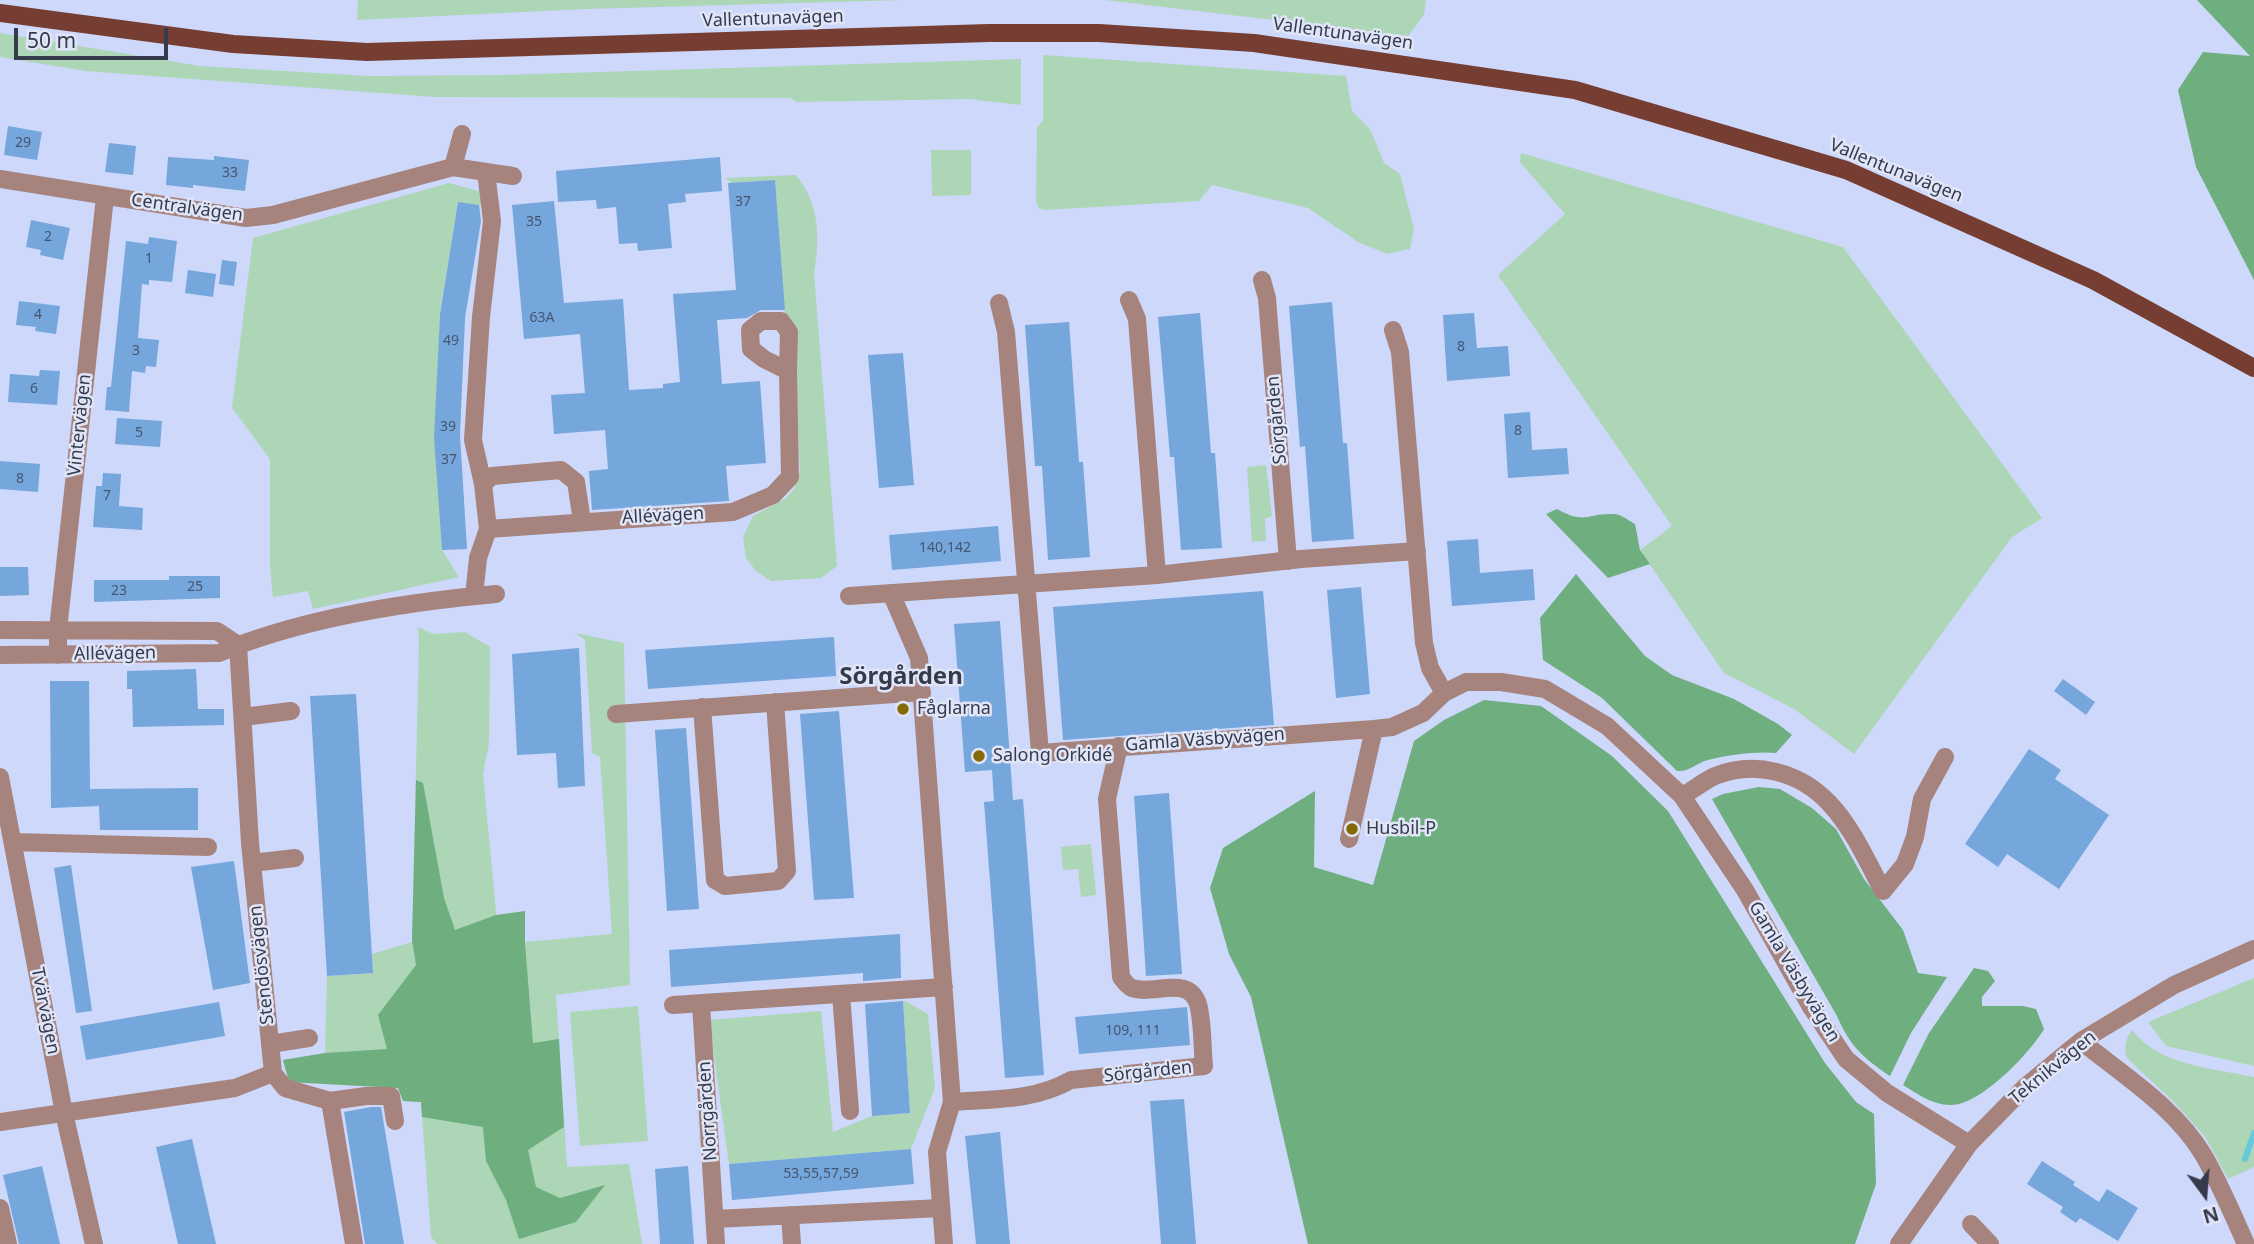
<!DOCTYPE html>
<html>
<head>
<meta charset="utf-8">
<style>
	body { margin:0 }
	#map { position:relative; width:2254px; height:1244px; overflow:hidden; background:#cdd8fb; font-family:"Noto Sans",sans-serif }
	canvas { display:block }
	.north { position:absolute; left:2170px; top:1160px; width:70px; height:70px; -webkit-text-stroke:5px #e0e5f8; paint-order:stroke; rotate:164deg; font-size:19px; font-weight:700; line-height:28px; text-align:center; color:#363b4c }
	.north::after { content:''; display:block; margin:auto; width:24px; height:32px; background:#363b4c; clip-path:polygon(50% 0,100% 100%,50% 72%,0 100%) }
	.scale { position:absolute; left:14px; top:28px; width:154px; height:32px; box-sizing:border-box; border:4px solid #363b4c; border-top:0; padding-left:9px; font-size:21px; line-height:24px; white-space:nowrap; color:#363b4c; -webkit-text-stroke:5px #e0e5f8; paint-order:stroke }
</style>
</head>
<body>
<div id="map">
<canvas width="2254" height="1244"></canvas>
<div class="north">N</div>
<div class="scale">50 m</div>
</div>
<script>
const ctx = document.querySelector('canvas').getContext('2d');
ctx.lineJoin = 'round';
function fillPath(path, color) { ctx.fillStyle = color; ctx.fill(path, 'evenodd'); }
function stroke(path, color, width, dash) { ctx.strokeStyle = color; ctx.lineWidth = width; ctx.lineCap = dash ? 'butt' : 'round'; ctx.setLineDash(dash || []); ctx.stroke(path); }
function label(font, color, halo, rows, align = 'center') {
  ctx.font = font + ' "Noto Sans",sans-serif'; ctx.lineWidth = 5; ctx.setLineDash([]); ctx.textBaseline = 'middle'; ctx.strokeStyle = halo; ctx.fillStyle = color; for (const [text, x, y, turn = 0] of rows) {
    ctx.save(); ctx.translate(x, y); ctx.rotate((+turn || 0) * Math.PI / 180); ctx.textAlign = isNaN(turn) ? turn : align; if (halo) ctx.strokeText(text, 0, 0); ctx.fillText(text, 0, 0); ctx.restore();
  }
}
const green = new Path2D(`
	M358,0H905L587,9L357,20Z
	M1105,0H1426L1424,15L1408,36Z
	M0,33L200,66L368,76L503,75L1021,59V105L969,99L797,102L790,98L435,97L85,71L0,57Z
	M1043,55L1346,76L1352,111L1370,129L1384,163L1400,174L1414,229L1410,249L1387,254L1358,242L1308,208L1212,185L1199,201L1044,210L1039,208L1036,201L1037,128L1043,120Z
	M931,150H971V195L932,196Z
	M1521,153L1843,247L2042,518L2012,537L1854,754L1794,709L1724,673L1640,550L1672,526L1498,275L1565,214L1520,162Z
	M796,175C820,204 820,238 814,273L837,566L821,578L771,581L756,571L746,558L743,537L753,516L786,498L794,489L800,472L794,334L785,315L775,180L732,183L725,178Z
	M449,183L482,192L483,206L458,202L440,312L435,434L442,550L459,577L313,609L308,591L273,597L270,567V459L232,408L253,238Z
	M1266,465L1272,516L1265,519L1266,541L1252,542L1247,467Z
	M418,627L433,634L465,632L490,647L489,743L483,774L499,944L533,1044L525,942L612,934L600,757L592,753L585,640L575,633L624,643L630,985L556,995L567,1167L629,1164L642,1244H437L431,1237L421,1102L403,1101L398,1088L289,1082L283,1060L325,1053L327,976L373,973L372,954L412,942L419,640Z
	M1091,844L1096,895L1081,897L1078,869L1063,870L1061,847Z
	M2254,978V1066L2166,1046L2148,1022Z
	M903,1000L928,1014L935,1088L911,1149L729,1164L709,1020L821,1011L833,1132L872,1116L910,1113Z
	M638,1006L648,1141L580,1146L570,1012Z
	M2132,1030C2160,1066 2212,1068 2254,1077V1167L2228,1179L2206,1138L2175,1103L2127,1058C2123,1049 2126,1038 2132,1030Z`);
const forest = new Path2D(`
	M2197,0H2254V280L2196,167L2178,90L2203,52L2250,56Z
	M1557,509C1586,525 1586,513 1614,514C1620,514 1628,520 1635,524L1640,550L1650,564L1608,578L1546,514Z
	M1576,574L1645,656L1672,675L1734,699L1778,724L1792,735L1776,753C1757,751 1727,755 1708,760C1696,763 1690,772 1677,771L1602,698L1543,660L1540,618Z
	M1484,700L1541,706L1612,756L1668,811L1825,1063L1856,1102L1874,1114L1876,1184L1855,1244H1308L1251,997L1229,954L1210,888L1223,848L1315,791L1314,867L1373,885L1414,741L1444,720Z
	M416,780L423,783L444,898L455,930L496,915L525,911V942L533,1043L559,1039L564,1127L528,1150L536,1187L560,1198L605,1185L576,1222L519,1239L506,1200L486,1161L483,1127L422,1117L421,1102L403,1101L398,1088L289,1082L283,1060L325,1053L387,1049L378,1015L416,965L412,940Z
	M1759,787L1780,789L1812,808L1836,829L1864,879L1903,930L1918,973L1947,977L1911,1033L1890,1076C1863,1058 1850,1046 1837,1016L1712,799L1723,794Z
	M1974,968L1988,971L1995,981L1982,997V1006H2023L2036,1009L2044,1029C2030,1053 1987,1097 1959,1104C1938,1109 1919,1095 1903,1085L1929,1033Z`);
const stream = new Path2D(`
	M2245,1159L2254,1133`);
const building = new Path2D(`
	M8,126L42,132L37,160L4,155Z
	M109,143L136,146L133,175L105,172Z
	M214,156L249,160L245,191L193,185V188L166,185L168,157L214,160Z
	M720,157L722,191L685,194L686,202L668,204L672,248L638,251L637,243L619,244L616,207L597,209L596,200L558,202L556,171Z
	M775,180L785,310H761L747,318L717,320L722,384L760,381L766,463L726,466L729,501L592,510L589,471L608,469L605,430L554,434L551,395L585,393L580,334L524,339L512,205L554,201L564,303L623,299L629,390L663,388V384L680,382L673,294L736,290L728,183Z
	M458,202L479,205L481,221L465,318L460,435L467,549L442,550L434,438L440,314Z
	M31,220L70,228L63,260L40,255L41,250L26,247Z
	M149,237L177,241L172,282L149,280V285L142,284L138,338L159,340L156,367L146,366L145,373L132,371L129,412L105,410L107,387H111L126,241L148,244Z
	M222,260L237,262L234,286L219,284Z
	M188,270L216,274L213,297L185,293Z
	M19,301L60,306L56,334L35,331L36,327L16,325Z
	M1332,302L1343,443H1347L1354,539L1312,542L1305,446L1300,447L1289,306Z
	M1200,313L1211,453H1215L1222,548L1181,550L1174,457H1170L1158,317Z
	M1474,313L1477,348L1508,346L1510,376L1447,381L1443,315Z
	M1069,322L1079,462H1083L1090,557L1048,560L1042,466H1035L1025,325Z
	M903,353L914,485L879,488L868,355Z
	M40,370L60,371L57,405L8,402L10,374L39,376Z
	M1530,412L1532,450L1567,448L1569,474L1508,478L1504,414Z
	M117,418L162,421L160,447L115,444Z
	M0,461L40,464L38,492L0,489Z
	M103,473L121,474L119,506L143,508L142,530L93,527L96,486H102Z
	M998,526L1001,561L892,570L889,535Z
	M1478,539L1480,573L1533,569L1535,600L1452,606L1447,541Z
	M0,567H28L29,595L0,596Z
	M169,576H220V598L94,602V580H169Z
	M1361,587L1370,694L1336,698L1327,590Z
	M1263,591L1274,725L1063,740L1053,607Z
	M1000,621L1013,800L1023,799L1044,1075L1005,1078L984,802L994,801L992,770L965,772L954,624Z
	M834,637L836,676L648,689L645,650Z
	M579,648L585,786L558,788L556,753L517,755L512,654Z
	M196,669L198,709H224V725L133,727L132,689H127V671Z
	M2063,679L2095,702L2086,715L2054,691Z
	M50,681H89L90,789L198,788V830H100L99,806L51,808Z
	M356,694L373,973L327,976L310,696Z
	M839,711L854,898L814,900L800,714Z
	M686,728L699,909L667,911L655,730Z
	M2029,749L2061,770L2055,779L2109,815L2059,889L2007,854L1998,867L1965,844Z
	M1169,793L1182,974L1146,976L1134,796Z
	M234,861L250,983L213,990L191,867Z
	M71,865L92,1011L76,1013L54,868Z
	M900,934L901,978L863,981V973L671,987L669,950Z
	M903,1001L910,1113L872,1116L865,1004Z
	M219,1002L225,1036L86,1060L80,1026Z
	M1187,1007L1190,1045L1079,1054L1075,1017Z
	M1184,1099L1196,1244H1161L1150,1101Z
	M371,1107H381L404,1244H365L344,1112Z
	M1000,1132L1010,1244H976L965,1136Z
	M192,1139L216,1244H178L156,1147Z
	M911,1149L914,1184L732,1200L729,1164Z
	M2042,1161L2075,1182L2073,1185L2099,1202L2107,1189L2138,1208L2118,1241L2080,1218L2076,1223L2060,1212L2063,1207L2027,1184Z
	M42,1166L60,1244H19L3,1175Z
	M688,1166L694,1244H660L655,1169Z`);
const minor = new Path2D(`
	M453,167L462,134
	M0,179L246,218L273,215L453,167L513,176
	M1262,280L1267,298L1288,561
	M1129,300L1137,319L1157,575
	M999,303L1006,332L1040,753L1374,729L1392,727L1423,713L1444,693L1466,682H1501L1545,689L1607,726L1682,796L1745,890L1811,1007L1846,1059L1887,1093L1969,1144
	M1393,330L1400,352L1424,643L1430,668L1444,693
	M483,484L473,440L481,317L492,221L486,172
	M488,529L483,484L492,476L561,470L576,482L582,521
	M891,593L919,658L952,1102C994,1099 1034,1101 1071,1080L1204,1066C1202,1046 1203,1022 1198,1004C1188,974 1153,996 1132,988C1127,986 1124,981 1121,977L1107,799L1119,746
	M474,596L478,558L488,529L733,512L773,495L790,477L788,371L789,332L781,321H761L750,330L751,349L764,359L788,371
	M849,596L1157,575L1301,559L1417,551
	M0,630L217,631L238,645
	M238,645L250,843L273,1073
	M0,655L219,653C302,618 407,602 496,594
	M58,655V630L105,197
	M702,707L715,880L725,886L778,881L787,871L775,702
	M616,714L922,692
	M243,717L291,711
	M0,777L64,1113L94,1244
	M1682,796C1693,790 1704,781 1715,776C1755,760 1800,772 1829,803C1852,827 1867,861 1883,891L1905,864L1915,837L1922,799L1945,757
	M1349,839L1374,729
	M13,842L208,847
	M252,863L295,858
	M841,994L850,1111
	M701,1004L716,1244
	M673,1005L944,987
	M2081,1041C2123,1075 2176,1108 2204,1156C2220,1184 2233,1215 2246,1244
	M270,1044L309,1038
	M273,1073L285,1088L330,1101L366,1096H391L395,1121
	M330,1101L354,1244
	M0,1122L235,1088L273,1073
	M0,1208L8,1244
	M790,1215L792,1244
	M715,1219L941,1208
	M1971,1224L1990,1244
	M944,1244L937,1152L952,1102
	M1899,1244L1969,1144L2025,1087L2081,1041L2174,985L2254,949`);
const major = new Path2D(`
	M0,13L233,44L367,52L989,33H1099L1254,43L1575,90L1846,170L2093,280L2254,368`);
const markers = [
	[903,709,7,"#856b07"],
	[979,756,7,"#856b07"],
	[1352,829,7,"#856b07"]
];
const numberNames = [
	["29",23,143],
	["33",230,173],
	["37",743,202],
	["35",534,222],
	["2",48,237],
	["1",149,259],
	["4",38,315],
	["63A",542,318],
	["49",451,341],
	["8",1461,347],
	["3",136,351],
	["6",34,389],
	["39",448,427],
	["8",1518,431],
	["5",139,433],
	["37",449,460],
	["8",20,479],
	["7",107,496],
	["140,142",945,548],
	["25",195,587],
	["23",119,591],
	["109, 111",1133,1031],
	["53,55,57,59",821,1174]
];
const streetNames = [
	["Vallentunavägen",773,19,-2],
	["Vallentunavägen",1343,34,8],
	["Vallentunavägen",1896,171,22],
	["Centralvägen",187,208,8],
	["Sörgården",1277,420,-95],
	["Vintervägen",80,425,-84],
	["Allévägen",663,516,-3],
	["Allévägen",115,654,-1],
	["Gamla Väsbyvägen",1205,740,-4],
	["Stendösvägen",262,965,-96],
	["Gamla Väsbyvägen",1794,972,59],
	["Tvärvägen",45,1011,79],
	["Teknikvägen",2053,1068,-39],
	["Sörgården",1148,1072,-6],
	["Norrgården",708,1111,-94]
];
const poiNames = [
	["Fåglarna",917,709],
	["Salong Orkidé",993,756],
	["Husbil-P",1366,829]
];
const districtNames = [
	["Sörgården",901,677]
];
fillPath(green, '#add6b7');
fillPath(forest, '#6eae7f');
stroke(stream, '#66c8db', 6);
fillPath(building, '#75a6dc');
stroke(minor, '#a6847d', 18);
stroke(major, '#763d33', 18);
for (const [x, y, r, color] of markers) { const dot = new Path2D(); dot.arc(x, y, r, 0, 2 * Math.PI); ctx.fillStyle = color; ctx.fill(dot); stroke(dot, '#e0e5f8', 2.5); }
label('14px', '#465670', null, numberNames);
label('18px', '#363b4c', '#e0e5f8', streetNames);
label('18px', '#363b4c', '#e0e5f8', poiNames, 'left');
label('bold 24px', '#363b4c', '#e0e5f8', districtNames);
</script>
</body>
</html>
